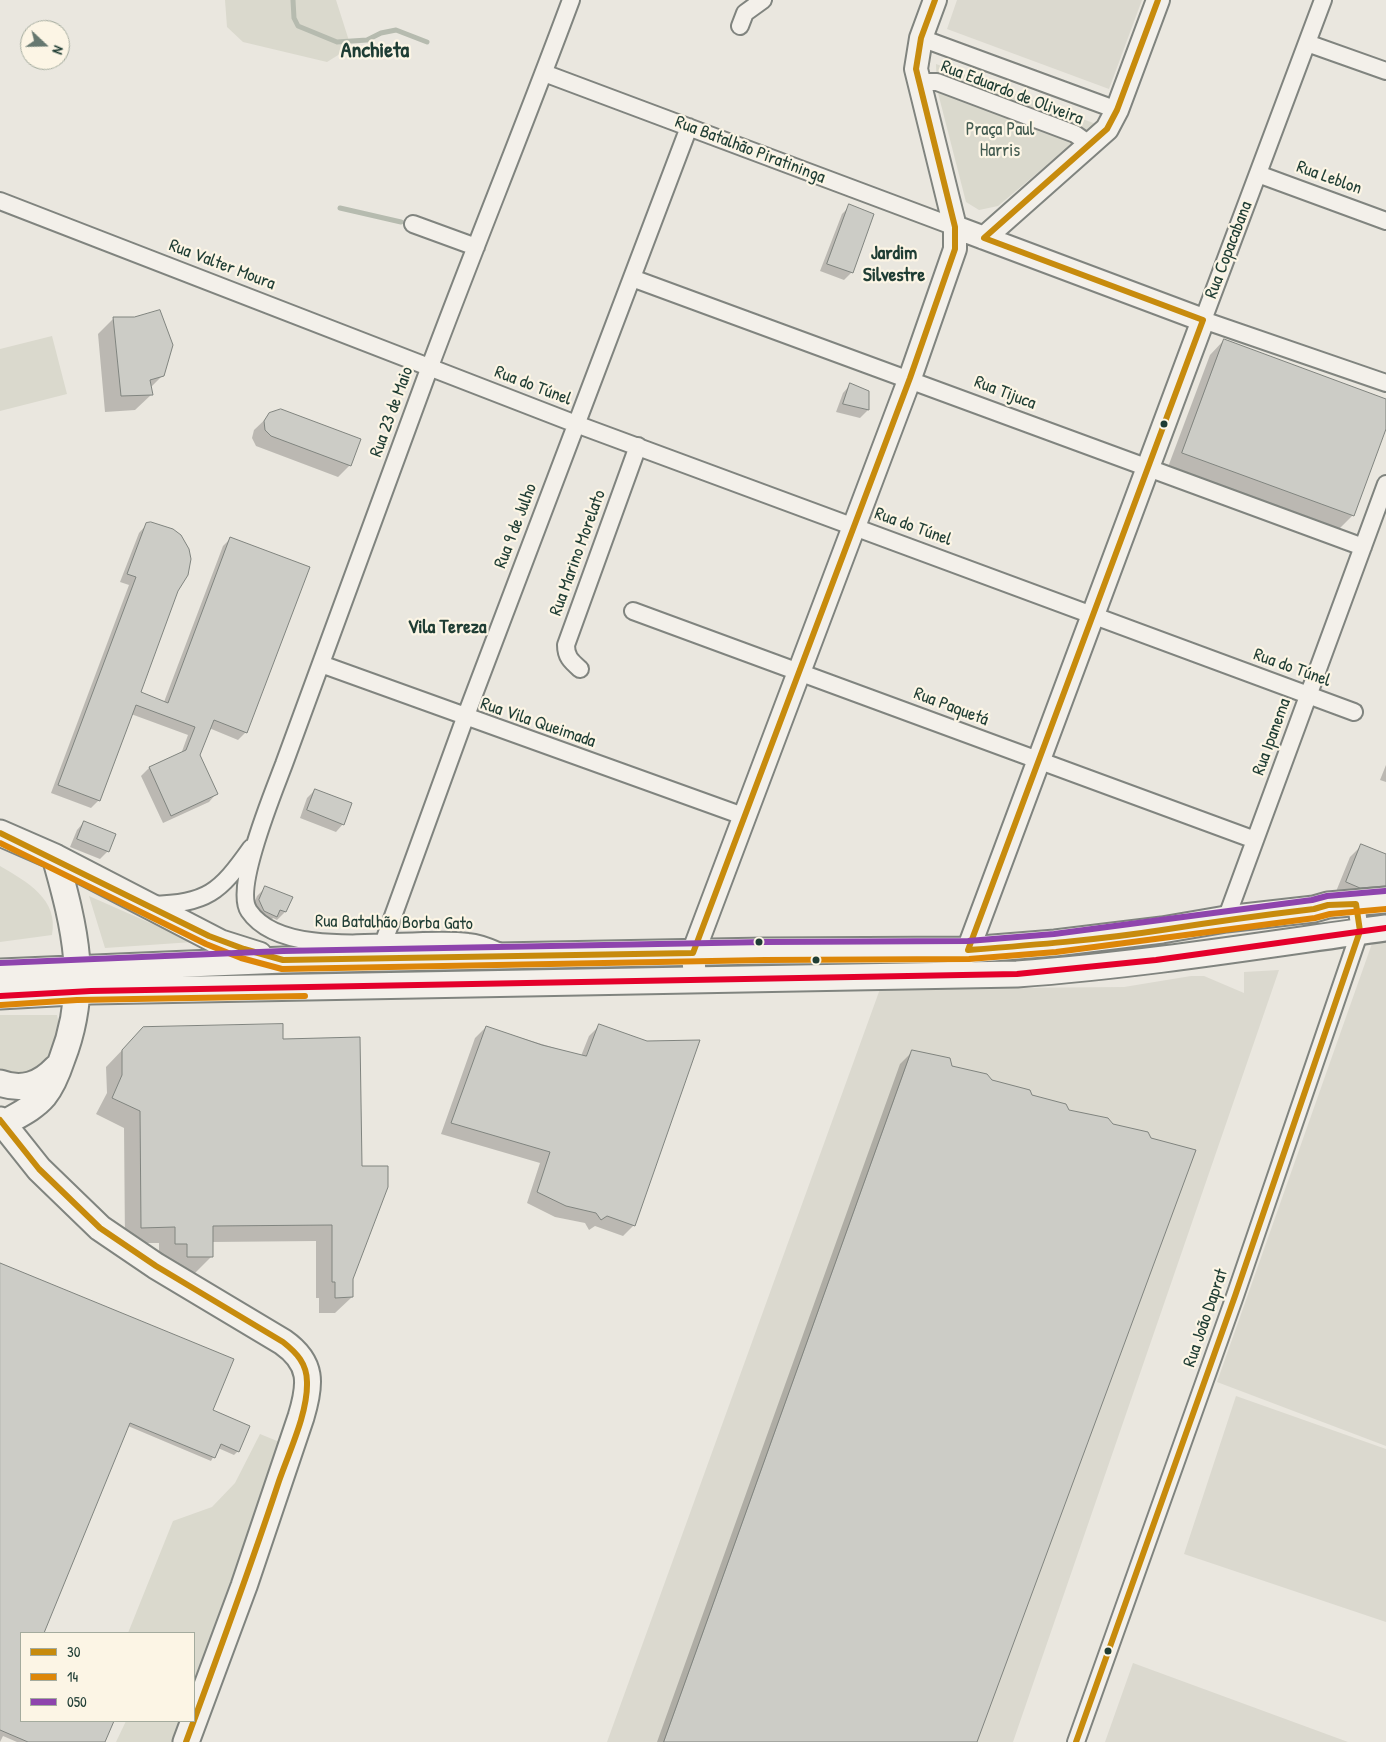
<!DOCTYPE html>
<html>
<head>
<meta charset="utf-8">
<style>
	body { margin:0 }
	#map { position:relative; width:1386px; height:1742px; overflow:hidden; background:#eae7df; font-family:"Patrick Hand",sans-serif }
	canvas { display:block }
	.legend { position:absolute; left:20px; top:1632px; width:175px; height:90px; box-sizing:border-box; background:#fcf5e5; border:1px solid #a4ab9e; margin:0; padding:6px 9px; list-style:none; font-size:15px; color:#1f3d34 }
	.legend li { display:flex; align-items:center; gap:10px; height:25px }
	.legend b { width:25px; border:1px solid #a4ab9e }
	.north { position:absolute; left:20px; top:20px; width:50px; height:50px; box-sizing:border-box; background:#fcf5e5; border:1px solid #a4ab9e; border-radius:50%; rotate:111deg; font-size:14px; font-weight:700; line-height:20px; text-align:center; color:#1f3d34 }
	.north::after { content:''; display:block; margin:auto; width:18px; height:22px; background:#667870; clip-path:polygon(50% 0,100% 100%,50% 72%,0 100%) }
</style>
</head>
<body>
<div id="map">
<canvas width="1386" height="1742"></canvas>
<ul class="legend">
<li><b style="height:6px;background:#c78b0d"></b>30</li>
<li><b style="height:6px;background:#dd8608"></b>14</li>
<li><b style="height:6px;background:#8e44ad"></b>050</li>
</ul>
<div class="north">N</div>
</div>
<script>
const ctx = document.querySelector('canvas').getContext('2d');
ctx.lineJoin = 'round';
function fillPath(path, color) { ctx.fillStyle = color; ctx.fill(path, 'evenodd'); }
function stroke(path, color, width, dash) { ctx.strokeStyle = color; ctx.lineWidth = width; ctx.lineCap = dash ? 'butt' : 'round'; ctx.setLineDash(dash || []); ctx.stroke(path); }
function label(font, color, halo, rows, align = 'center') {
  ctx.font = font + ' "Patrick Hand",sans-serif'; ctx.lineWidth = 4.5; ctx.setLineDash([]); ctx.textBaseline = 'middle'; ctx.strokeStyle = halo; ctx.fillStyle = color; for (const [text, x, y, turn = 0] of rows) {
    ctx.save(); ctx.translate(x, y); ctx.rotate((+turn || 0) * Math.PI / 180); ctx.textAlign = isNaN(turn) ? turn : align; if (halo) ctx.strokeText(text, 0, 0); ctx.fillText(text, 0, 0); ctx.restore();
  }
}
const built = new Path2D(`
	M957,0H1142L1109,89L947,29Z
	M1386,934V1446L1217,1382L1375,935Z
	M1279,970L1013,1742H607L880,989L1124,987L1191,976H1204L1244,993V972Z
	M1236,1396L1386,1449V1622L1184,1554Z
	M1133,1663L1348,1742H1105Z`);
const green = new Path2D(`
	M225,0H336L351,47L327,62L243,42L227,27Z
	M936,64L1096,124L998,206L979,210L966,202L937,89Z
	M52,336L67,394L0,411V349Z
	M0,866C27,882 59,899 52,935L0,942Z
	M89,896L193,942L105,948Z
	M0,1015H57C64,1039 44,1080 15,1075C10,1074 4,1070 0,1068Z
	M260,1434L282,1443L194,1691V1633H128L173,1521L212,1507L235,1483Z
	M126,1721H183L175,1742H116Z`);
const shadow = new Path2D(`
	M850,206L852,272L844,280L820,271L842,214Z
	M114,318L163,375L150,388L152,394L135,410L105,412L98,334Z
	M1224,340L1386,401V425L1352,516L1338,530L1168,467L1210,355Z
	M850,385L868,392V410L860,418L836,412L843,393Z
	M274,411H281L350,465L338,477L256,446L252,438L254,430Z
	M147,524L177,591L139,693L164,702L223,546L231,538L246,732L238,740L209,728L199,755L216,794L209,802L163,823L141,776L149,768L181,754L188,735L131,714L99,800L91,808L51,793L129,585L120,582L139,533Z
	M1386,765V782L1380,780Z
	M315,790L343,824L336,832L300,818L307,798Z
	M84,822L108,851L100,859L70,847L77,830Z
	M1362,845L1386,855V888L1335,894L1350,857Z
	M265,888L291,898L285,912L277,920L273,918L268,924L252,908L257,896Z
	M599,1026L634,1225L623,1236L595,1226L589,1230L585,1223L555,1217L527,1203L540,1163L441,1134L475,1038L486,1027L581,1056L589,1036Z
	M282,1040L352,1279V1297L335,1313H319V1298H316V1241L212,1242V1256L195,1273H171V1259H159V1243H125L124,1128L96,1114L107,1093L106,1067L127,1045Z
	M912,1052L1031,1096L975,1742H657L900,1064Z
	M0,1264L212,1411L238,1451L234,1455L218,1448L211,1461L128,1426L42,1633H21V1721H113L104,1742H17L3,1736L0,1742Z`);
const stream = new Path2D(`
	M293,0L294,18L298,26L337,42L367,40L381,33L396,30L427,42
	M340,208L401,222`);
const building = new Path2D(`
	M849,204L874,214L853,273L827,264Z
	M160,310L173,345L164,376L150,380L153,395L121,396L113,317H134Z
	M1224,339L1386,399V429L1354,516L1182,453Z
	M850,383L869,391V410L843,404Z
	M281,409L361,439L351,466L271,436L265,430L264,421L269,413Z
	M151,522L173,529L181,535L189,549L191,559L188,575L178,591L141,692L168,703L230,537L310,567L247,733L214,720L200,755L218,794L171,816L149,767L186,750L195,727L136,705L100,801L58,785L136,577L127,574L146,523Z
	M315,789L352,803L344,825L307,810Z
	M84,821L116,834L109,852L77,839Z
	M1361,844L1386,854V886L1360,888L1346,882Z
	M265,886L293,897L286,912L280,910L277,917L264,911L259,900Z
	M283,1024V1039L360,1037L362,1166H388V1187L353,1279V1297L335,1298V1282H332V1225L213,1226V1257H187V1244H175V1227L141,1228L140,1111L112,1098L122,1075V1050L143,1027Z
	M599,1024L647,1041L700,1040L635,1226L607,1216L601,1220L596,1213L566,1206L537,1192L550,1152L451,1123L486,1026L542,1045L586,1056Z
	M912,1050L950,1058L952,1066L987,1074L992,1080L1030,1090L1032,1095L1066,1104L1069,1110L1108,1118L1113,1124L1148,1132L1151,1138L1196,1150L977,1742H664Z
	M0,1263L234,1359L213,1410L250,1426L239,1452L221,1444L215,1458L130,1423L44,1633H21V1721H114L105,1742H28L0,1730Z`);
const street = new Path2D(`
	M1323,0L1203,320L1386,383
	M740,26L745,13L763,0
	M921,38L1117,110
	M1307,43L1386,71
	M544,73L955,227
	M918,82H937L1075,134L1082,139L1088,148
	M1258,174L1386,221
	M0,201L576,424L1354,712
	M413,224L476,247
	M632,278C876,366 1119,459 1363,547
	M633,611L1255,840
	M321,664L743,816
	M580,669C571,661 566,657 566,645L638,446
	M151,905C208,903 219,893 251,848
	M1226,919L1386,484
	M384,941L465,718L689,127
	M498,951C489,947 479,943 468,942C412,934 285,964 249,911C233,888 274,791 284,764C332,632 380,500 429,369C475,246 525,124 571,0
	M1076,1742L1235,1296L1360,931L1356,904`);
const secondary = new Path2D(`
	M955,227L1203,320L968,950
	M984,238L1107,129L1117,110L1158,0
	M695,979L693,953L910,378L955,249V227L916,69L921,38L935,0`);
const primary = new Path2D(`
	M0,833L55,857L221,943L259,955
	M0,972L283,960L765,951L968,950L1055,943L1162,930L1226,919L1314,909L1328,905L1386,900
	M0,996L91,991L1017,974C1141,965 1263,945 1386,928
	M0,1083C22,1091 40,1085 56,1068
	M0,1120L39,1169L100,1228L156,1266L283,1342C313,1363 311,1384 301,1417L244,1586L186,1742
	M3,1124C16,1116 33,1109 44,1096C52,1086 58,1071 62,1059C90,987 75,928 55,857`);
const bus1 = new Path2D(`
	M0,833L209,936L244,949L283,960L693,953L910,378L955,249V227L916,69L921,38L935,0
	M0,1120L39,1169L100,1228L156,1266L283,1342C297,1353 307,1364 307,1382C308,1413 289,1452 279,1481C250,1569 218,1655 186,1742
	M1076,1742L1235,1296L1360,931L1356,904L1328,905L1314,909C1263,915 1213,922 1162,930C1098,940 1033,945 968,950L1203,320L984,238L1107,129L1117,110L1158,0`);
const bus2 = new Path2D(`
	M0,843L206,944L241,958L282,969L765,960L969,959L1056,952L1315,918L1330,914L1386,909
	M1,1005L77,1000L305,996`);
const bus3 = new Path2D(`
	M0,963L283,951L765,942L968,941L1054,934L1312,900L1327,896L1385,891`);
const bus4 = new Path2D(`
	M0,996L91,991L1017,974L1156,960L1386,928`);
const markers = [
	[1164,424,4.5,"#1f3d34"],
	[759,942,4.5,"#1f3d34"],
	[816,960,4.5,"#1f3d34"],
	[1108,1651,4.5,"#1f3d34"]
];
const streetNames = [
	["Rua Eduardo de Oliveira",1012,93,21],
	["Rua Batalhão Piratininga",750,150,21],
	["Rua Leblon",1329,178,20],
	["Rua Copacabana",1229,250,-69],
	["Rua Valter Moura",222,265,21],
	["Rua do Túnel",533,386,21],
	["Rua Tijuca",1005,393,21],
	["Rua 23 de Maio",392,412,-70],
	["Rua 9 de Julho",516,526,-69],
	["Rua do Túnel",913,527,20],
	["Rua Marino Morelato",578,553,-70],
	["Rua do Túnel",1292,668,20],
	["Rua Paquetá",951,707,21],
	["Rua Vila Queimada",538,723,19],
	["Rua Ipanema",1272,737,-70],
	["Rua Batalhão Borba Gato",394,923,1],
	["Rua João Daprat",1206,1318,-71]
];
const parkNames = [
	["Praça Paul",1000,130],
	["Harris",1000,151]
];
const neighbourhoodNames = [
	["Jardim",894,254],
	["Silvestre",894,276],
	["Vila Tereza",447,628]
];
const districtNames = [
	["Anchieta",375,51]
];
fillPath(built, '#dbd9cf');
fillPath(green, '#dad9cd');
fillPath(shadow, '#0003');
stroke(stream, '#b6bbaf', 5);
fillPath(building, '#ccccc6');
stroke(building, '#80847f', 1);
stroke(street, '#80847f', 20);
stroke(secondary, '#80847f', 26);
stroke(primary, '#80847f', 29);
stroke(street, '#f3f0ea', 16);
stroke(secondary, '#f3f0ea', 22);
stroke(primary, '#f3f0ea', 25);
stroke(bus1, '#c78b0d', 6);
stroke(bus2, '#dd8608', 6);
stroke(bus3, '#8e44ad', 6);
stroke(bus4, '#e4002b', 6);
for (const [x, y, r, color] of markers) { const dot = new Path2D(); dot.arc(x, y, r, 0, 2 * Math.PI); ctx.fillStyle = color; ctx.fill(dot); stroke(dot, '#fcf5e5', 2); }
label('18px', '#1f3d34', '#fcf5e5', streetNames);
label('18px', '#425a50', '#fcf5e5', parkNames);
label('bold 19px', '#1f3d34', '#fcf5e5', neighbourhoodNames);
label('bold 22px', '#1f3d34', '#fcf5e5', districtNames);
</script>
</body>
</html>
